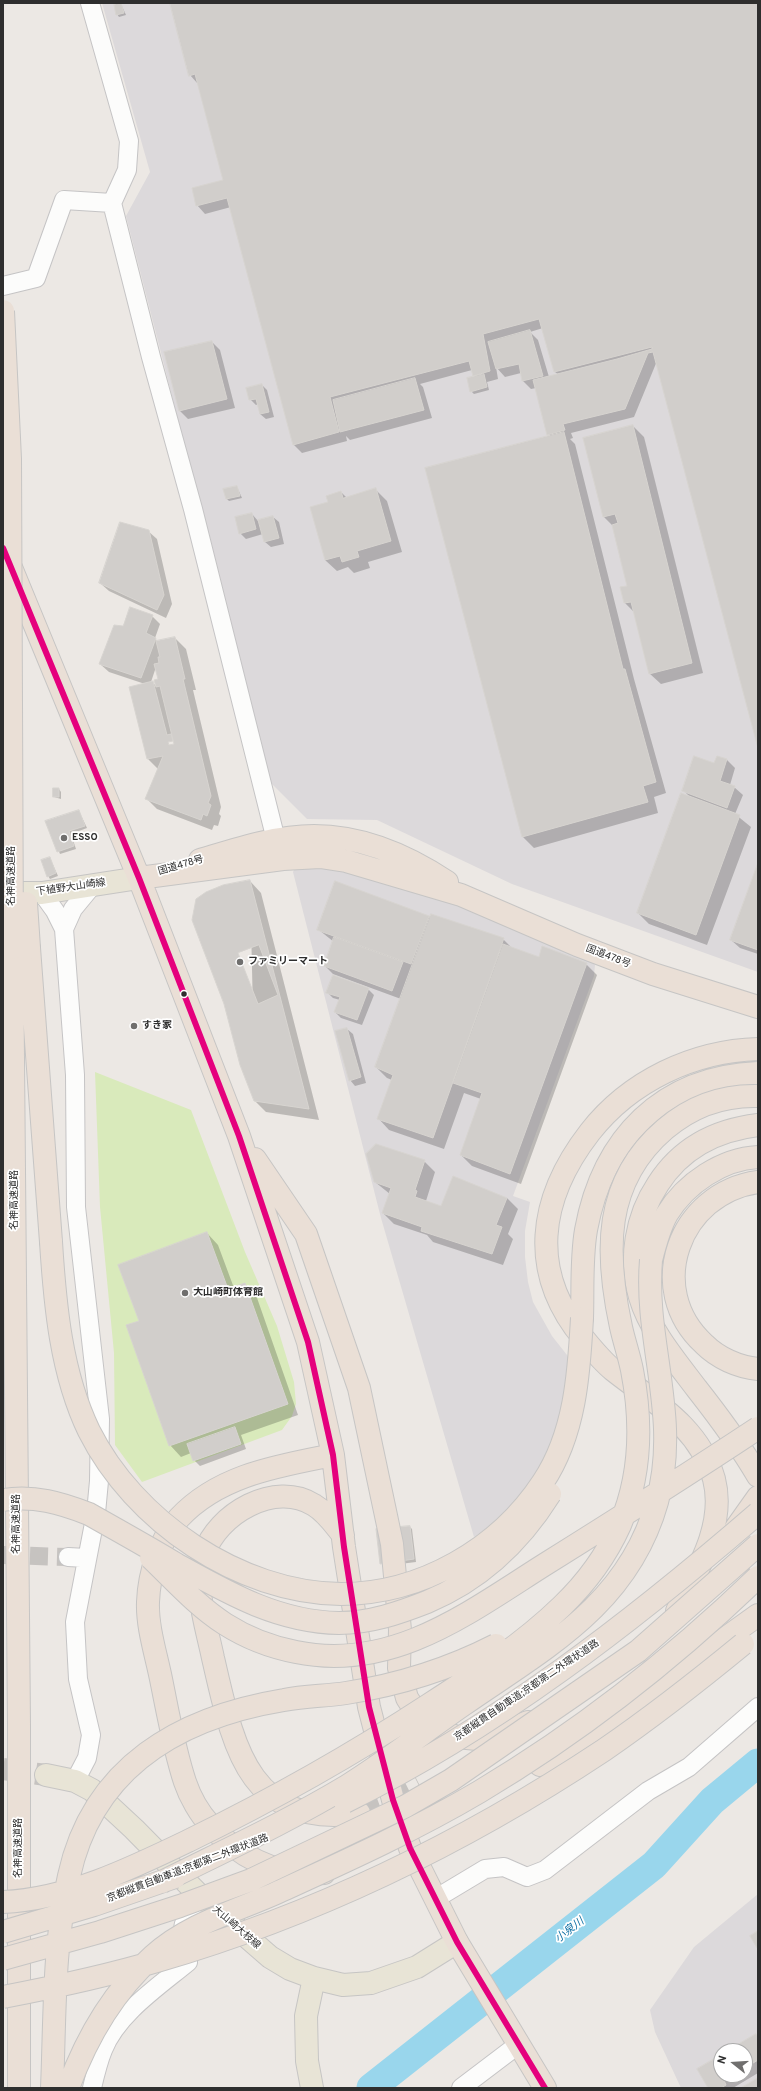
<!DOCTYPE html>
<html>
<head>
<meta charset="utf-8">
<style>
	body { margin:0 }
	#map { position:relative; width:761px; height:2091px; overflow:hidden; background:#ece8e4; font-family:Overpass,sans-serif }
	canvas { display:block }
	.frame { position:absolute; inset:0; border:4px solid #2e2e2e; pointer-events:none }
	.north { position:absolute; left:713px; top:2043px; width:40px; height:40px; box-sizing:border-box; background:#fff; border:1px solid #ababab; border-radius:50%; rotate:287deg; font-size:11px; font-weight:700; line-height:16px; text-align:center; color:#2e2e2e }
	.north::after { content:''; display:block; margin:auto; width:14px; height:18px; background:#706f6e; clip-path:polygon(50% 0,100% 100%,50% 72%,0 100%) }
</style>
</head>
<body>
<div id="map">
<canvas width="761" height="2091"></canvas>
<div class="frame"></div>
<div class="north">N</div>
</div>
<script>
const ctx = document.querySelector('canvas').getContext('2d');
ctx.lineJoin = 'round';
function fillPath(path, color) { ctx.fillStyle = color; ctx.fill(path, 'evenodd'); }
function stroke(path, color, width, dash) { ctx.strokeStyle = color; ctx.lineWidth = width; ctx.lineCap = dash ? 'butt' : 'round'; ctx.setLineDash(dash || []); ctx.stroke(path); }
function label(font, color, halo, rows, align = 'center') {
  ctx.font = font + ' Overpass,"Noto Sans JP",sans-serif'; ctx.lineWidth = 3.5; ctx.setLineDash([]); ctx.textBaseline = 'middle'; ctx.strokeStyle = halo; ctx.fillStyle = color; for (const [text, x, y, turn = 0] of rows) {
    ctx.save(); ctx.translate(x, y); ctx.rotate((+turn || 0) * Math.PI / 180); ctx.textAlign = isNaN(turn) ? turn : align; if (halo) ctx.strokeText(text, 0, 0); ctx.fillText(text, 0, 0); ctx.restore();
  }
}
const industrial = new Path2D(`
	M102,3H758V972L512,884L377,820L307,819L271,783L126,216L150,172Z
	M296,866L348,868L438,894L590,958L595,965L594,976L513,1196L530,1202L525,1231V1257L528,1282L533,1302L552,1336L567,1355L572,1367L558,1432L537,1474L501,1518L474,1537L381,1218L293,872Z
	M758,1894V2088H681L655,2032L650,2010L694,1947ZM721,2051H745V2075H721Z`);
const pitch = new Path2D(`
	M95,1072L191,1110L245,1252L277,1326L294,1382L296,1404L292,1416L282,1430L142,1482L115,1445L114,1353L100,1207Z`);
const shadow = new Path2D(`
	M114,3H125L121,4L126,15L119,17L117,14L116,5Z
	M171,3H758V745L657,361L634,417L571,433L573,438L570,439L575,444L634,679L666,793L654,797L658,813L534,848L523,837L426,469L550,436L536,388L531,389L523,381L521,373L505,377L496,367L498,379L487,382L489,390L474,394L471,391L475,377L472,370L420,384L423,387L432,418L350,440L346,436L347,441L302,453L294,445L231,207L205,214L197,205L224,181L198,84L190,75ZM543,328L555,372L559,375L549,377L538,340L530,332Z
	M212,342L220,350L235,408L188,419L180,411Z
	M262,385L267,390L274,417L266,419L260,414L258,404L256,405L250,399Z
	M633,426L644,437L703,673L661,684L649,673L634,612L625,603L621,588L628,587L613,526L604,517L584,439Z
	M237,487L242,498L229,501L227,499Z
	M376,490L387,501L402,552L368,562L370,568L354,573L348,567L337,571L325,560L329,503L341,492L347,498Z
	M252,514L258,521L273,517L279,522L284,544L271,547L265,542L263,534L246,539L240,533Z
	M148,531L157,539L172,604L166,618L109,591L100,583Z
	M152,616L160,624L155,638L158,642L175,638L186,649L196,690H193L221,807L219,814L221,816L218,826L214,825L212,830L157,809L146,798L158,769L148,759L131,688L145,684L109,672L100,664L123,628ZM156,667L160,680L157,686L151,682ZM173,740L175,745L168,746L167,741Z
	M717,757L727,760L735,768L730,785L734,787L743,795L735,814L751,827L707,945L649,924L638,913L691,798L683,790L714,765Z
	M59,789L61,792V799L54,797Z
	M79,811L87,828L71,834L76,849L60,854L47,822Z
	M50,858L58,876L50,879L48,876Z
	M758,865V954L740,948L731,940Z
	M250,881L261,893L319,1120L266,1112L255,1101Z
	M428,916L503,939L512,948L539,958L586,964L597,975L521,1184L472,1166L461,1155L481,1099L464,1093L444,1149L389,1130L378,1118L392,1080L387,1078L376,1067L401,999L333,974L325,966L334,942L319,930Z
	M368,989L374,995L362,1025L341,1018L335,1012L340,1000L333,998L327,992Z
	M347,1029L353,1034L366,1083L355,1086L350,1080Z
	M424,1161L435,1172L426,1201L441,1207L507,1198L518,1209L508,1234L513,1239L503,1265L433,1242L427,1235L394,1224L383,1213L390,1194L375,1182Z
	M207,1233L218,1245L234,1288L245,1284L256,1295L298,1415L241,1435L246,1449L200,1466L194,1460L191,1453L181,1457L170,1445L140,1322Z
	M410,1527L412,1529L416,1562L384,1566L381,1563Z
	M756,2035L758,2037V2073L733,2088H709L721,2056V2075H745V2051H729Z`);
const river = new Path2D(`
	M371,2088L654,1865L712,1801L758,1763`);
const building = new Path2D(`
	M121,3L124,13L116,15L114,5Z
	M170,3H758V748L653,352L648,353L625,409L563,424L565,430L547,435L533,380L617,359L652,349V347L554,372L539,319L483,334L490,371L473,376L469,361L330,397L339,432L293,445L227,198L196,206L192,188L223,180L195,74L189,76Z
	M530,330L543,376L522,381L519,364L496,369L488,342Z
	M212,341L227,399L179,411L164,352Z
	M484,374L487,387L470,392L467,378Z
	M415,378L424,410L340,432L333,400Z
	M262,384L269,412L260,414L256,399L249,400L246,388Z
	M633,425L692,663L649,674L631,602L624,603L620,587L627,586L612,525L618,523L615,514L603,517L583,438Z
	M564,432L623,669H625L656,782L643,786L648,802L522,837L425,468Z
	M237,486L240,496L226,499L223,489Z
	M376,488L391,541L357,551L359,557L342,562L340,556L325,560L310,507L328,502L326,496L341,491L343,498Z
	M252,513L256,529L239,534L235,517Z
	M273,516L279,538L264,542L258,520Z
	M120,522L149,530L164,595L157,610L99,583Z
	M130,607L153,615L146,633L156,638L141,678L99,664L114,625L123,626Z
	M175,637L185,679H183L211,796L208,803L211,805L207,816L203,814L201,820L145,799L163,756L147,759L129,687L153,681L167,735L171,734L173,741L168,742L169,745L174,744L160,686L156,687L154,680L158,679L154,664L159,663L158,657H160L156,641Z
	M694,756L714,763L717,756L727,759L720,781L735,786L727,808L682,791Z
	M53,788H59V797H53Z
	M681,793L740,815L696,935L637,913Z
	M79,810L85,826L69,831L74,846L57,852L45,821Z
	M50,857L56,873L47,877L41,860Z
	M758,863V950L730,940Z
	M250,880L309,1109L254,1101L240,1065L224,1004L192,920L196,899L206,892L223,885Z
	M335,881L429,916L411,964L317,930Z
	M431,914L504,938L433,1138L377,1119L393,1075L375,1067Z
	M334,937L403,962L392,991L324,966Z
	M503,944L539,957L542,946L587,963L510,1174L460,1155L482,1093L453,1083Z
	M259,945L278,995L258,1004L238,953Z
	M333,975L369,988L357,1020L334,1012L340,997L326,993Z
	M347,1028L361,1077L349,1081L335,1031Z
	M376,1144L425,1160L415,1190L417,1191L415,1197L441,1206L453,1176L507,1198L496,1225L502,1227L492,1254L421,1231L422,1227L382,1213L391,1188L374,1182L366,1154Z
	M207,1232L228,1289L245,1283L288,1404L169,1446L126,1325L139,1321L118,1265Z
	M235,1427L241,1444L193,1461L187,1444Z
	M410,1526L414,1559L380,1564L376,1529Z
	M758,1931V1948H757L750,1936Z
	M756,2034L758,2037V2060L745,2068V2051H727Z
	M721,2055V2075H733L724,2080L726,2085L721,2088H708L697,2069Z
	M758,2078V2088H741Z`);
const minorTunnel = new Path2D(`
	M3,1555L68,1557`);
const majorTunnel = new Path2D(`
	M3,1769L46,1775`);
const highwayTunnel = new Path2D(`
	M359,1813L386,1803L420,1786`);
const minor = new Path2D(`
	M112,203L151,357L193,509L276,840
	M3,286L36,278L64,200L112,203L127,170L129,141L90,3
	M42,893L55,911L64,929L75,1075L76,1207L100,1419L99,1481L96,1513L75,1622L78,1679L91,1735L87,1758L75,1781
	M64,929L73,909L92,886
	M68,1557L86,1558
	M435,1899L485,1869L504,1867L527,1877L545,1870L648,1791L689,1767L758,1707
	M92,2088C95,2075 98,2062 103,2050C117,2014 159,1986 188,1962C181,1929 178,1924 201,1897
	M461,2088L519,2044`);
const major = new Path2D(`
	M3,893H42L139,878
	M46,1775L75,1781L92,1790L134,1829L201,1897L270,1957L290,1969L314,1978L343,1985L371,1983L417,1967L457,1942
	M312,2088L307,2061L306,2016L314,1978`);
const highway = new Path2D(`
	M10,565L139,878L239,1136L308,1342L333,1455L344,1547L369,1707L393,1800L410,1848L457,1942L545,2088
	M200,860C237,849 275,836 314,836C362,836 408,856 447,882
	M139,878L283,859L320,857L346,861L461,895L577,945L653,974L758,1007
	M12,948L19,1725V2088
	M29,948L51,1242
	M758,1125C716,1130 681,1148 658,1184C636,1217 629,1259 640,1297C650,1331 676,1361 697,1389C719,1417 740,1445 758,1476
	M255,1159L306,1234L359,1388L392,1544L400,1630L399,1668L407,1698L416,1712L439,1731L457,1737L477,1739L497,1734L528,1722
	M758,1182C679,1193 644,1289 704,1344C718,1358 738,1367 758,1369
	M651,1260C655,1244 659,1228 667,1214C686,1183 722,1159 758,1157
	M582,1318C583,1289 581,1259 586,1230C603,1138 662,1077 758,1073
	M736,1528L758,1497
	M343,1535C334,1524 326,1512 314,1505C275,1480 217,1514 204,1554C193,1588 206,1624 213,1658C233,1744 247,1829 359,1813
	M677,1611C697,1571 726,1525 714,1479C699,1426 652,1401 613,1370C602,1361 593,1350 584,1339C528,1272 538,1199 590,1132C630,1081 693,1051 758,1049
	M540,1765L642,1698L758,1615
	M324,1873C278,1877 241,1859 210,1825C200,1814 190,1797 185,1782C174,1749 168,1713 161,1679C156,1654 147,1627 148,1602C149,1573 160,1539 179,1518C219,1475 278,1466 333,1455`);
const highwayBridge = new Path2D(`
	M3,311L10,459L12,948
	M26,903L29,948
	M51,1242C55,1305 61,1373 89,1431C134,1521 239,1593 341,1594C421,1594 499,1549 543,1482C575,1434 579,1374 582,1318
	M3,1500C34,1495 61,1503 89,1514C119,1531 148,1547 176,1564C228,1593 278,1622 339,1623C370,1623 399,1613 427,1602C480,1580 520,1542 550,1494
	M151,1558C175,1581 197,1606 225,1624C247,1638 270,1647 296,1652C392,1672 468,1613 544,1565C616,1520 687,1475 758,1428
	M345,1802C495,1728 632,1622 758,1513
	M162,1882C224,1851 287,1822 347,1786C387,1761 424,1732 463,1705C545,1648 628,1605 657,1502C681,1417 644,1343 651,1260
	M3,1902C68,1899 130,1869 188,1841C272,1800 352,1755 430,1704C475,1675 523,1644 562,1606C586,1583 606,1556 620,1525C641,1476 642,1421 632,1370C629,1355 624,1341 621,1327C605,1253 603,1182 665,1129C692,1106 723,1095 758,1096
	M3,1932L94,1905L175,1877
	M3,1959L100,1932L180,1906L251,1880L406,1806L451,1780L638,1651L758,1545
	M3,1997C55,1987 107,1976 157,1961C315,1915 467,1841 604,1750C652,1717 698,1681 743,1644
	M52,2088C55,2018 53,1945 69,1876C93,1766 181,1717 284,1700C305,1696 326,1696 346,1693C398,1685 449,1669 496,1645
	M68,2088C86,2039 114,1991 153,1956C187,1925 233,1912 274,1894C344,1862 413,1831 479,1792C580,1732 674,1658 758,1577`);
const bus1 = new Path2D(`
	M3,548L139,878L239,1136L308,1342L333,1455L344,1547L369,1707L393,1800L410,1848L457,1942L545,2088`);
const markers = [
	[64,838,4,"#706f6e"],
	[240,962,4,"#706f6e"],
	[184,994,3.5,"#2e2e2e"],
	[134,1026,4,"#706f6e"],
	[185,1293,4,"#706f6e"]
];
const poiNames = [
	["ESSO",72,838],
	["ファミリーマート",248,962],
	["すき家",142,1026],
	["大山崎町体育館",193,1293]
];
const streetNames = [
	["国道478号",181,866,-16],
	["名神高速道路",12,876,-90],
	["下植野大山崎線",71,888,-8],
	["国道478号",608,957,21],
	["名神高速道路",15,1200,-90],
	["名神高速道路",17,1524,-90],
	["京都縦貫自動車道;京都第二外環状道路",527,1691,-34],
	["名神高速道路",19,1848,-90],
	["京都縦貫自動車道;京都第二外環状道路",188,1869,-21],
	["大山崎大枝線",236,1928,41]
];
const waterNames = [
	["小泉川",570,1931,-38]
];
fillPath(industrial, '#dcd9db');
fillPath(pitch, '#d9eabb');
fillPath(shadow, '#0003');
stroke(river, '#99d6ec', 29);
fillPath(building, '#d1cecb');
stroke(building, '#d7d4d0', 1);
stroke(minorTunnel, '#c6c3c0', 18, [18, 9]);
stroke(majorTunnel, '#c6c3c0', 22, [22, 11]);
stroke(highwayTunnel, '#c6c3c0', 22, [22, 11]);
stroke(minor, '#c5c4c5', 20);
stroke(major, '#c6c5c4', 24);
stroke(highway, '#c6c5c4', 24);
stroke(minor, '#fcfcfb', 18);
stroke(major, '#e8e4d6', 22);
stroke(highway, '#eadfd6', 22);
stroke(highwayBridge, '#c6c5c4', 24, []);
stroke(highwayBridge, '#eadfd6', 22);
stroke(bus1, '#e5007d', 6);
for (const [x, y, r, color] of markers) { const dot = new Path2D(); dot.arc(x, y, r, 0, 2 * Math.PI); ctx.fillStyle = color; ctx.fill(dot); stroke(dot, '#fff', 1.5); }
label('bold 10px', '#2e2e2e', '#fff', poiNames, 'left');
label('10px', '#2e2e2e', '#fff', streetNames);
label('italic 11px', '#0d6fa3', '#fff', waterNames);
</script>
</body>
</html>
